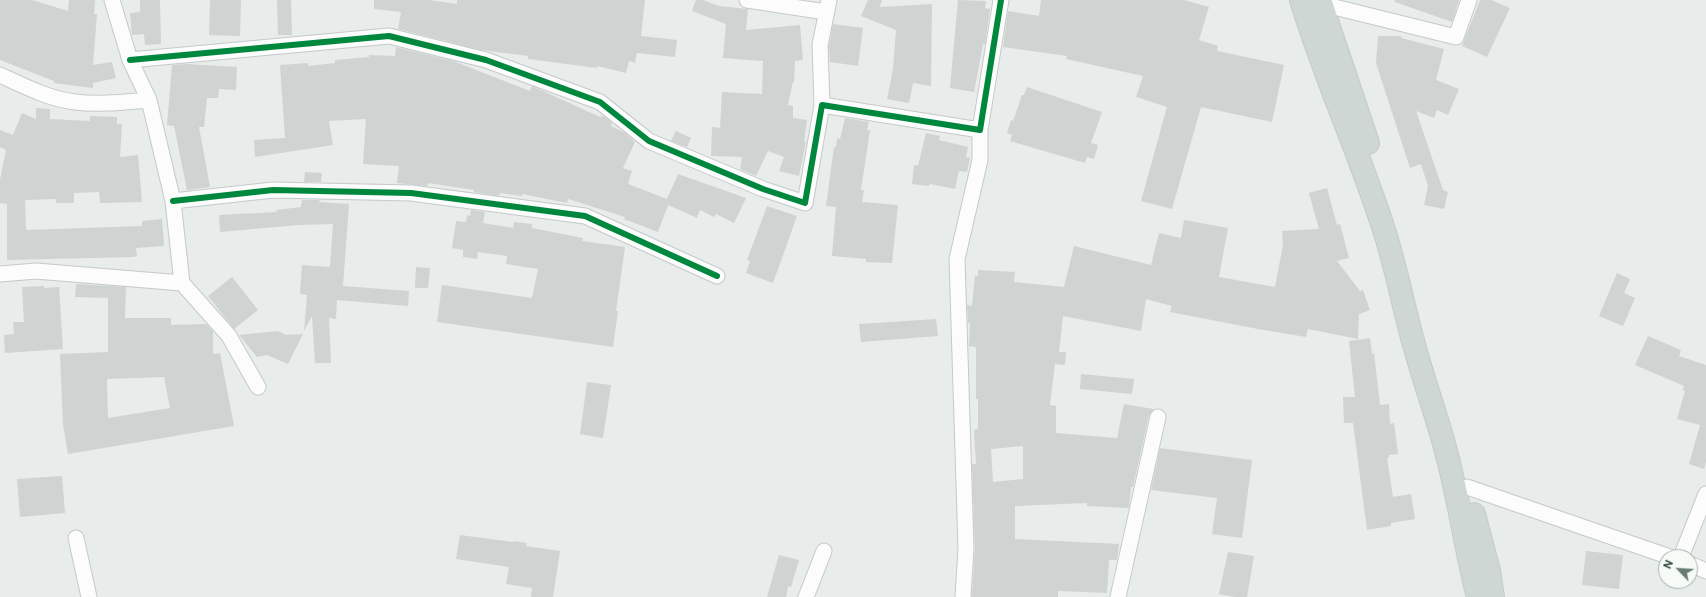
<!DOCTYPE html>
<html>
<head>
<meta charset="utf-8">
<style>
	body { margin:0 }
	#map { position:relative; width:1706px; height:597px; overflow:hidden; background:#e8ecea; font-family:"DM Sans",sans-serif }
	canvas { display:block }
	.north { position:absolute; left:1658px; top:549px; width:40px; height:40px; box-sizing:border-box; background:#f7fbf8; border:1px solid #a3b0aa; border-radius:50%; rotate:295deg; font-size:11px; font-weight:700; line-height:16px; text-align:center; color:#254035 }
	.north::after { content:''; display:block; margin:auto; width:14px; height:18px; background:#697c74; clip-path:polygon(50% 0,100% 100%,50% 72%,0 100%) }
</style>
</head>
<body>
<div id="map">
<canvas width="1706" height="597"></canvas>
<div class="north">N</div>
</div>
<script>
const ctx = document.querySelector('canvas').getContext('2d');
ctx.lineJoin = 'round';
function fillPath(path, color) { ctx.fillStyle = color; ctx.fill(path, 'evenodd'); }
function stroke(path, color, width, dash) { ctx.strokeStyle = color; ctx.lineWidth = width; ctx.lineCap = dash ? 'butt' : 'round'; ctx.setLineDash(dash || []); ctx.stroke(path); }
const building = new Path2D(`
	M0,0H32L68,11L69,0H95L94,14H97L93,65L112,62L116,78L93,83V88L54,83V81L0,60Z
	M140,0H160L161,44L145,45L144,34L132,35L130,13L140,12Z
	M210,0H241L240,36L209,35Z
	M277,0H291L292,35H278Z
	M374,0H429L457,4V0H645L641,36L677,40L675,57L637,53L635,63L629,61L626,73L597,66V68L528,59V56L481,50L398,29L401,12L374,9Z
	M696,0H703L719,6L748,9L746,30L800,25L803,60L795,61L794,82H793L788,105L793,106V118L807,120L804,142H806L799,176L779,171L784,157L768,151L756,176L740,169L742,157L711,156L712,127L720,128L722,92L762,94L763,61L723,58L726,24L692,11Z
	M868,0H882L880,7L932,4L931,86L913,83L909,103L887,99L893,69L896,30L861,16Z
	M958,0L986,1L985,8L990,9L985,44H983L974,92L950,88Z
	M1041,0H1184L1209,7L1199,40L1218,46L1217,51L1284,65L1272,122L1201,107L1172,209L1141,201L1167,107L1136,97L1143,76L1066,59L1067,56L1003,47L1008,11L1039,16Z
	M1395,0H1459L1452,22L1395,2Z
	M1480,0H1491L1510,8L1487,57L1462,46Z
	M833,24L863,28L858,66L830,62L829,46Z
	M1378,36H1402L1401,38L1444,49L1436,80L1459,89L1448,115L1437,110L1434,118L1416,111L1443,190L1448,192L1444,209L1424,205L1428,186L1421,164L1410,168L1376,63Z
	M396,47L453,61L530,91L532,86L600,117L601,116L605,117L612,123L611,126L625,133L635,142L623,168L632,171L628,184L667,199L678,174L746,198L734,223L716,214L714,217L700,210L697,218L668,205L658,232L624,219L625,217L568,199L567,203L522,194V196L500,193L499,196L474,192V190L428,183L427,186L397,183L399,166L363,164L366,119L329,121L333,145L255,157L254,140L285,138L280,65L308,63V66L335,63V60L369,57V55L395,56Z
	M187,64L237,67L236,90L219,89L218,98H207L204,127H199L210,187L187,190L174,126L167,125L172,65Z
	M1027,87L1102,112L1091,143L1098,145L1094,159L1087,157L1085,163L1010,141L1012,135L1007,133L1011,120L1013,121L1022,95H1024Z
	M36,108L50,109V119L90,121V116L117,117V124H122L120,157L138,155L142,202L100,203L99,192L74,193V203H56V199L25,200L26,230L142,226V221L162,219L164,246L136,248L137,256L133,257L7,260V204L0,203V180L6,150L0,147V130L13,135L22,113L36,119Z
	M845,118L869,122L867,130H870L861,190H864L862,202L898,205L892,263L866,262V259L832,256L836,207L826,206L834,147H836L837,138L840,139Z
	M676,131L691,138L687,147L671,141Z
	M926,133L940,136L939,140L968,147L966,157L970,158L967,172L959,171L955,189L930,184L929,186L912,184L914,165L918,166Z
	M305,172L322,173L321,182H304Z
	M1327,188L1337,225L1340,224L1349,258L1337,261L1360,291L1363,290L1370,310L1359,314L1358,339L1308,329L1306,337L1258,329L1170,312L1172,306L1146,299L1141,331L1063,316L1059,352H1066L1065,365L1055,364L1050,405L1056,406V433L1117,438L1124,404L1153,409V410L1149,415L1133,487H1131L1129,508L1087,506V503L1015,506V539L1119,544L1117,560H1109L1107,593L1058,591V597H972L975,548L972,464H976L974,430L978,429V399H976V347L969,346L970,323H968L967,305L972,306L975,276H978V270L1015,272L1014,282L1064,287L1074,246L1151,265L1159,233L1181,238L1184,220L1228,228L1219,277L1275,287L1283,245L1282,231L1319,229L1309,193ZM1023,446V479L993,482L991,449Z
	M302,200H320L319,202L349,204L343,286L409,291L408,306L337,300L336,319L329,318L331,363H315L312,316L304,331L307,295L300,294L302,265L330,267L333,224L298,225L220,232L219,215L277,212L276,210L301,207Z
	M767,206L797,216L773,283L746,273L750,261L747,260Z
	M471,210L485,212L483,223L513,228L514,222L532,224V228L583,238L582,241L625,247L616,311H618L613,347L437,322L442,285L532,298L538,269L506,264L507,256L478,252L477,259L463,257V250L452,248L456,221L466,222L467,215L470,216Z
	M416,267L430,268L428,288H415Z
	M1617,273L1630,279L1624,293L1635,298L1623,326L1599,316Z
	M232,277L258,310L234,329L208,296Z
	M76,284L126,287L125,318H171V325L206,324L213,331V354L220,353L234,426L68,454L63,424L60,354L108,352V298L75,297ZM164,377L170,408L108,418L107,379Z
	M44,286V288L59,287L63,349L5,353L4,335L14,334L13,322H24L22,287Z
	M936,319L938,336L861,342L859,324Z
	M278,331L286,335L303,334L288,364L267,355L257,357L239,335Z
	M1648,336L1681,350L1679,356L1706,365V461L1704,469L1689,464L1700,425L1677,419L1685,391L1683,390L1684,386L1635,365Z
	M1370,338L1372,354L1374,353L1380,405L1389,404L1390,424L1394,423L1398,454L1389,455V458H1387L1393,497L1411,494L1415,519L1391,523V526L1367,530L1353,423H1344L1343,397H1355L1349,341Z
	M1081,374L1134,379L1132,394L1080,389Z
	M587,382L611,385L603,438L580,434Z
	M1160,448L1252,460L1242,538L1212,534L1217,498L1151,490Z
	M62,476L65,513L20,517L17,479Z
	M460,535L513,542V541L527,543L526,546L560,551L553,597H531L532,588L506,584L509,567L456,559Z
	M1586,551L1623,555L1619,589L1582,585Z
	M1228,552L1254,556L1247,597H1235L1219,594Z
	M779,555L799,560L791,587L788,586L786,597H767Z`);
const minor = new Path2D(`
	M112,0L130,60L149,100L173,201L182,283L229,336L258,387
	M747,0L826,12
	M1322,4L1456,37L1469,0
	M130,60L389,36L486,60L600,102L649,141L763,189L805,203L822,105L980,130L1001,0
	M0,75C24,86 49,99 75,102C100,105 124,102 149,100
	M822,105L820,45L829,0
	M173,201L273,190L411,193L585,216L717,276
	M0,274L36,271L182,283
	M1467,487L1670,557
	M76,538L89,597
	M1681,557L1706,494
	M1690,564L1706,571
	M806,597L824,551
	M963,597L966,548L957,259L980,160V130
	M1118,597L1158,417`);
const primary = new Path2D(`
	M1301,0C1325,79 1360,154 1385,233C1397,271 1404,310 1415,348C1425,385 1439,422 1448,459C1460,505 1466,552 1478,597
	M1320,0L1368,143
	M1474,514L1489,571L1493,597`);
const cycleway = new Path2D(`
	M130,60L389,36L486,60L600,102L649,141L763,189L805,203L822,105L980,130L1001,0
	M173,201L273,190L411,193L585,216L717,276`);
fillPath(building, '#cfd3d1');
stroke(minor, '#c5c9c7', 17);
stroke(primary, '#c3cac8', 24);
stroke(minor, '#fcfcfc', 15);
stroke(primary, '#cfd7d4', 22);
stroke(cycleway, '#00873e', 6);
</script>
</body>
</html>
